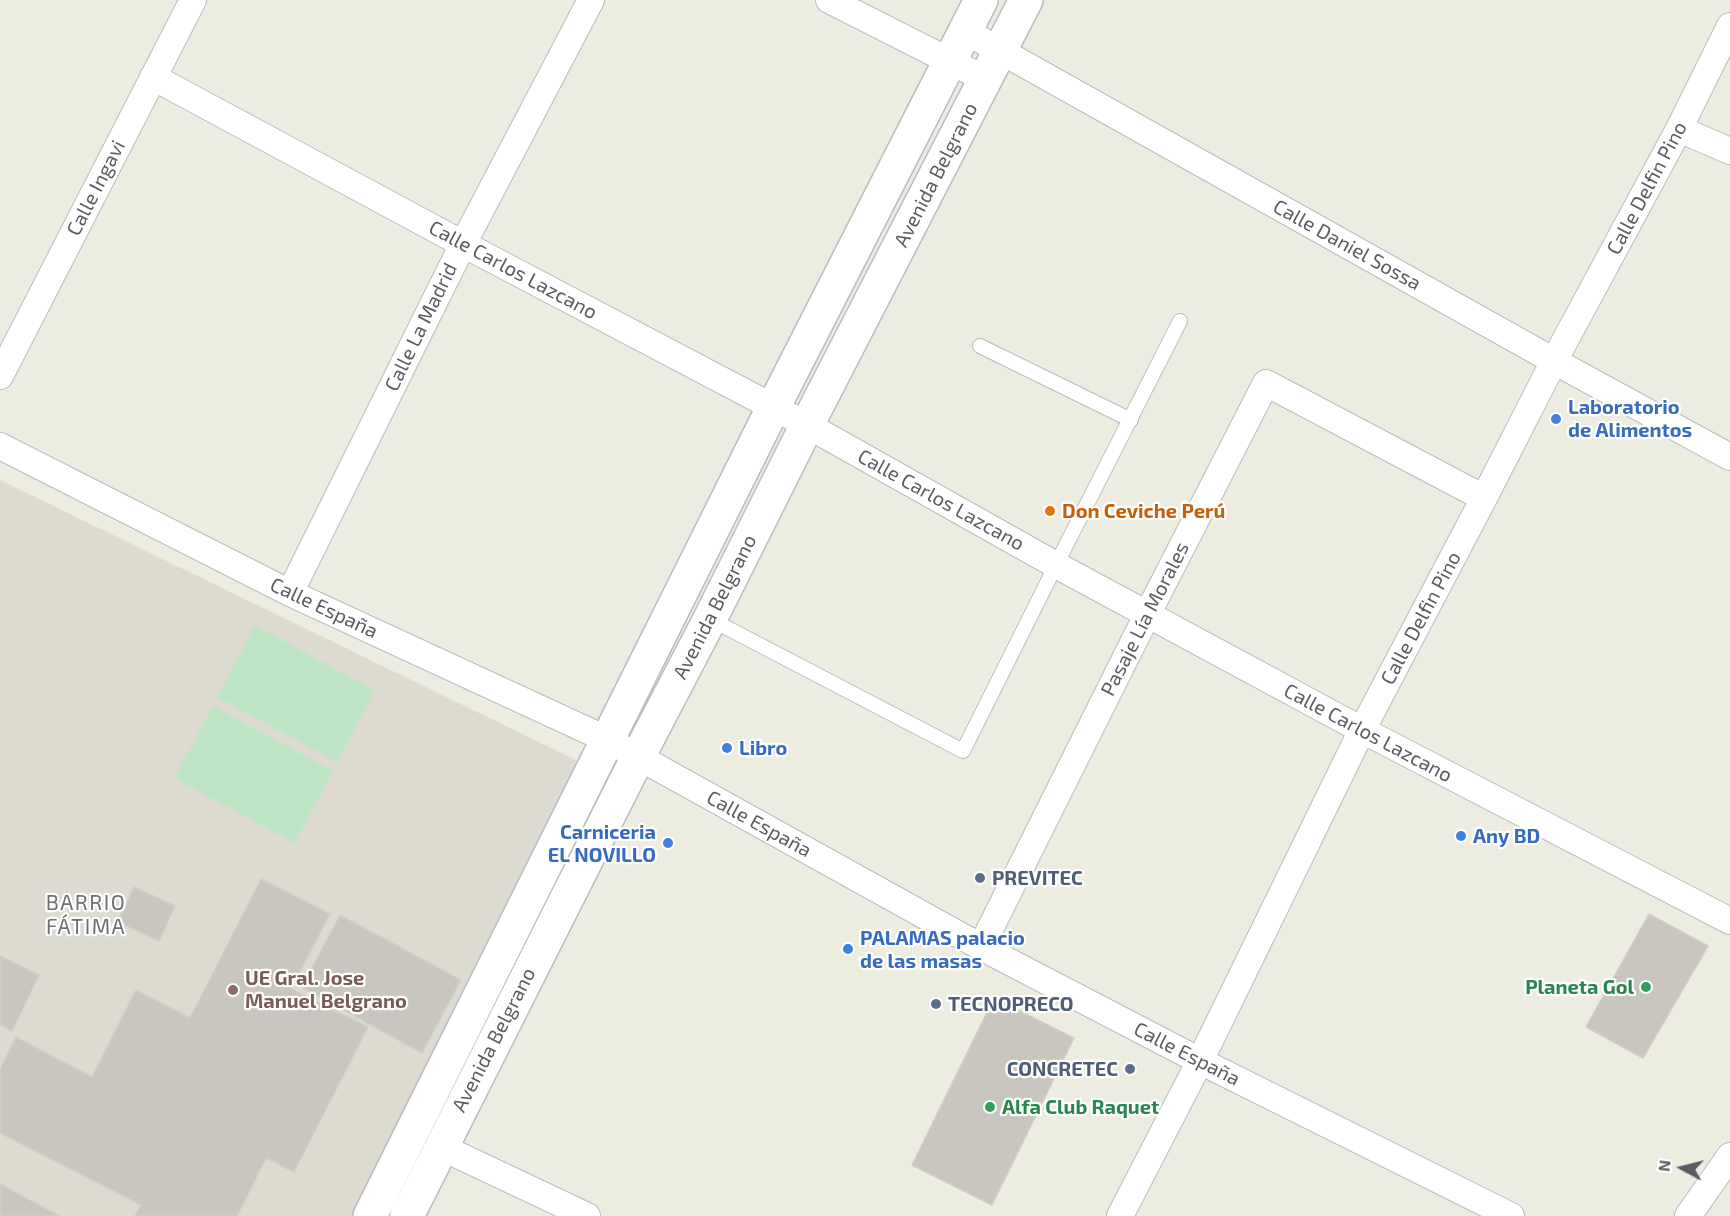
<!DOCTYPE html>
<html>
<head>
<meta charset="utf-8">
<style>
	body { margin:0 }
	#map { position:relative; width:1730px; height:1216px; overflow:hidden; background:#edece1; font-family:"Exo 2",sans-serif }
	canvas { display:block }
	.north { position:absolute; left:1652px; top:1138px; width:60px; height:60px; -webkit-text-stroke:4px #fff; paint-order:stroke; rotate:277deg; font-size:16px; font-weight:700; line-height:24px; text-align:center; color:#5a5c62 }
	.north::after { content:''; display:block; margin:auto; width:21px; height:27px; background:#5a5c62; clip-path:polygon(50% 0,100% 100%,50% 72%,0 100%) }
</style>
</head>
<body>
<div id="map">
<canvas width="1730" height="1216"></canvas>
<div class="north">N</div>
</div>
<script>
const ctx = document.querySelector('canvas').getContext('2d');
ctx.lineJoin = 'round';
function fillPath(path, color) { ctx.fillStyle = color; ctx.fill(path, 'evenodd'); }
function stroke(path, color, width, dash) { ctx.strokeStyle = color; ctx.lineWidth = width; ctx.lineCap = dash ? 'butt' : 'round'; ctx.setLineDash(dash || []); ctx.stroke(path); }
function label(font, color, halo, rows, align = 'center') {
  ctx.font = font + ' "Exo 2",sans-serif'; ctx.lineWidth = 4.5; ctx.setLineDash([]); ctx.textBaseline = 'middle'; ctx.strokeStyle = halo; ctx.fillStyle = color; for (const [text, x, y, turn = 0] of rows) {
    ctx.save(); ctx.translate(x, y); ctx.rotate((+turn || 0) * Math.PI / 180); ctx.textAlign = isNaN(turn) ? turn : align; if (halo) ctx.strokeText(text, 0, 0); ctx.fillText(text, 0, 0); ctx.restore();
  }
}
const education = new Path2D(`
	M0,480L582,763L351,1216H0Z`);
const green = new Path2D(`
	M255,625L375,691L337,762L217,697Z
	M213,706L333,771L294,843L174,778Z`);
const building = new Path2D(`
	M261,879L330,914L291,989L368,1027L294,1172L266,1158L237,1216H135L141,1205L0,1133V1070L16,1037L92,1077L136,990L190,1018Z
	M134,887L175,906L159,941L118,922Z
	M1649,914L1708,946L1643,1058L1586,1027Z
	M340,915L461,980L422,1053L302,987Z
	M0,956L39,975L12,1031L0,1025Z
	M994,998L1074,1038L992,1205L912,1165Z
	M0,1184L59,1216H0Z`);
const service = new Path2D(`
	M980,346L1131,420
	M710,619L963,751L1056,565L1180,321`);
const minor = new Path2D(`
	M829,0L985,79
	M965,31L1554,361L1730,457
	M153,77L463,244L807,425L1056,565L1362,730L1730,921
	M1679,129L1730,151
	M0,376L193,0
	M0,446L290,593L608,740L981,947L1200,1061L1511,1216
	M290,593L463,244L591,0
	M981,947L1147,615L1266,383L1484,498
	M441,1147L587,1216
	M1120,1216L1200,1061L1362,730L1484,498L1554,361L1679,129L1730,26
	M1688,1216L1730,1156`);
const tertiary = new Path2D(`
	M370,1216L773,408L981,0
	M407,1216L638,757L710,619L807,425L1026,0`);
const markers = [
	[1556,419,6,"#3f7fe0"],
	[1050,511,6,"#e8710a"],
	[727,748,6,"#3f7fe0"],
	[1461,836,6,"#3f7fe0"],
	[668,843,6,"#3f7fe0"],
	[980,878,6,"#5c6f8a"],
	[848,949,6,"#3f7fe0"],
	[1646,987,6,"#2e9e5b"],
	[233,990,6,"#8d6e63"],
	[936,1004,6,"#5c6f8a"],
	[1130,1069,6,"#5c6f8a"],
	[990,1107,6,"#2e9e5b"]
];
const streetNames = [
	["Avenida Belgrano",936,175,-63],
	["Calle Ingavi",96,188,-63],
	["Calle Delfin Pino",1647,188,-62],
	["Calle Daniel Sossa",1347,245,29],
	["Calle Carlos Lazcano",513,270,28],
	["Calle La Madrid",421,327,-64],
	["Calle Carlos Lazcano",941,500,29],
	["Avenida Belgrano",715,607,-63],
	["Calle España",324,608,25],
	["Calle Delfin Pino",1421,618,-62],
	["Pasaje Lía Morales",1145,619,-63],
	["Calle Carlos Lazcano",1368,733,28],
	["Calle España",759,824,29],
	["Avenida Belgrano",494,1040,-63],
	["Calle España",1187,1054,27]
];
const shopNames = [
	["Laboratorio",1568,407],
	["de Alimentos",1568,430],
	["Libro",739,748],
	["Carniceria",656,832,"right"],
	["EL NOVILLO",656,855,"right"],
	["Any BD",1473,836],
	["PALAMAS palacio",860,938],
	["de las masas",860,961]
];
const foodNames = [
	["Don Ceviche Perú",1062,511]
];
const serviceNames = [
	["PREVITEC",992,878],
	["TECNOPRECO",948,1004],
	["CONCRETEC",1118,1069,"right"]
];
const educationNames = [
	["UE Gral. Jose",245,978],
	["Manuel Belgrano",245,1001]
];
const leisureNames = [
	["Planeta Gol",1634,987],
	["Alfa Club Raquet",1002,1107,"left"]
];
const neighbourhoodNames = [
	["BARRIO",86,903],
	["FÁTIMA",86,927]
];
fillPath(education, '#dddbd0');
fillPath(green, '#bee5c3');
fillPath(building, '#c8c6bf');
stroke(building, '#d1cfc0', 1.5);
stroke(service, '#b9bbc0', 16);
stroke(minor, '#b9bbc0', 28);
stroke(tertiary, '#b9bbc0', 36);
stroke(service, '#fff', 14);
stroke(minor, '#fff', 26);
stroke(tertiary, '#fff', 33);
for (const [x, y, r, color] of markers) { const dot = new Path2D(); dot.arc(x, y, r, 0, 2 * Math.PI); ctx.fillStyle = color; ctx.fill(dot); stroke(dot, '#fff', 2); }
label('20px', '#5a5c62', '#fff', streetNames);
label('bold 20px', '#366cbe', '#fff', shopNames, 'left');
label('bold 20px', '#c56008', '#fff', foodNames, 'left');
label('bold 20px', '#4e5e75', '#fff', serviceNames, 'left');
label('bold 20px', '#785e54', '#fff', educationNames, 'left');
label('bold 20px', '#27864d', '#fff', leisureNames, 'right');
ctx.letterSpacing = '1.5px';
label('21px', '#6b6e74', '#fff', neighbourhoodNames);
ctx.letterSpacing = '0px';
</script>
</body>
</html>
